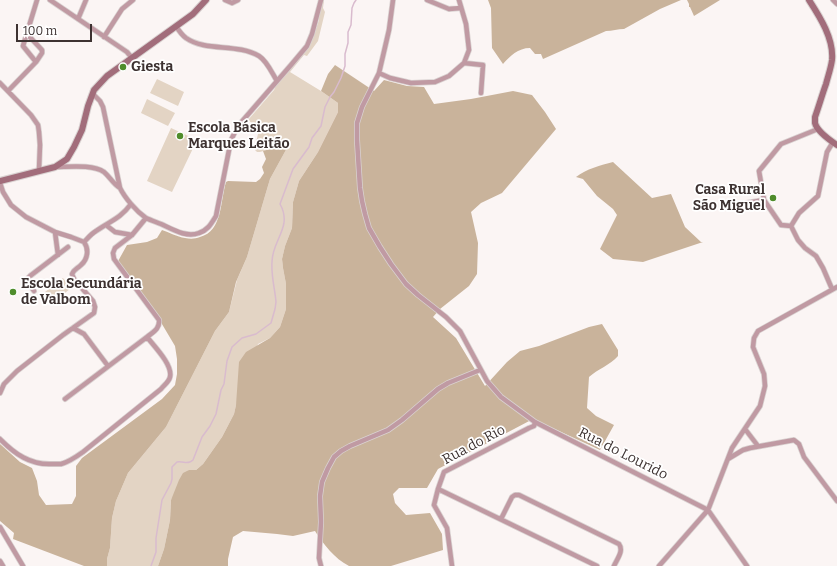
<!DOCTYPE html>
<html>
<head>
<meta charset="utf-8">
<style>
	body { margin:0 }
	#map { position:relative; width:837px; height:566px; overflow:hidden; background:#fbf5f4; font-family:Bitter,serif }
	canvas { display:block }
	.scale { position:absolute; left:16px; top:24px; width:76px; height:18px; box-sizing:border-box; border:2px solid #3d3231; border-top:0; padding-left:5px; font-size:12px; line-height:14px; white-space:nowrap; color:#3d3231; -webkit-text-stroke:3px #fff; paint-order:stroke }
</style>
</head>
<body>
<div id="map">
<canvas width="837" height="566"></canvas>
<div class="scale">100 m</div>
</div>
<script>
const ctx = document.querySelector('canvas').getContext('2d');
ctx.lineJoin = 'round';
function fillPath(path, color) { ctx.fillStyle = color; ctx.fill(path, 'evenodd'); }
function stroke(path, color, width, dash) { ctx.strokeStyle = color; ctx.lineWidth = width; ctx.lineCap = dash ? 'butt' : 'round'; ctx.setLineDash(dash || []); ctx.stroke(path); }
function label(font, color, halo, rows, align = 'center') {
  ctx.font = font + ' Bitter,serif'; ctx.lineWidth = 3.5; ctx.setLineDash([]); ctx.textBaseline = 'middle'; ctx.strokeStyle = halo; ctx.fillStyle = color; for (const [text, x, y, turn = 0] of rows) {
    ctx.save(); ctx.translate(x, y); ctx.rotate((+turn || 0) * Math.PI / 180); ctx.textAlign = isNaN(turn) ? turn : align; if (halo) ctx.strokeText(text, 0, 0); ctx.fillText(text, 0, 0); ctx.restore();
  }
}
const green = new Path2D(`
	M320,0H324L323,8L325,12L318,41L307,56L304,55L290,72L321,91L338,103V112L318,152L299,181L293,202L292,228L285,246L282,259L283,268L286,284V309L280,327L270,338L258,344L236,405L234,414L222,437L203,464L196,470H189L171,500L170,520L164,549L158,566H107V559L110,548L112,518L116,501L128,473L166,427L215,331L229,312L237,280L247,257L270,179L287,148L277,147L260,152H257L255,150C255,143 258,136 259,129L248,120L274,90L275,88L274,85L308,47L312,40L319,20L317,13Z
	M157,79L184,92L178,106L150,93Z
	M147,99L175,113L168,126L141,113Z
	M171,128L197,140L172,192L147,181Z
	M63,278L71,288L53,303L45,292Z`);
const forest = new Path2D(`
	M488,0H681L660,9L624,29C618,29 612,31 606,31L543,59L541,54H535L530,48C518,48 510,56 503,64L492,48L491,8Z
	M687,0H720L694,16L690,7H689V4Z
	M335,65L374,91L384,80L407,86L424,87L434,104L471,99L513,91L532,95L545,112L556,129L502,193L481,203L471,212L478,243L477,274L469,286L440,309L433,317L456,338L485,386L507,362L520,351L539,346L589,327L602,324L618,350V356C610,365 598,369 589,377L587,408L596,416L614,425L600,450L533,419L438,469L427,488H399L393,494L395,503L406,515L430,513L442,534L443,550L391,566H349C334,558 324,545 315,531L293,536L277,534L243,531L233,537L228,559V566H158L164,549L170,520L171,500L179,480L183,473L189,470H196L203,464L222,437L234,414L236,405L239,362L246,352L270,338L280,327L286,309V284L283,268L282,259L285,246L292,228L293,202L299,181L318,152L338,112V103L321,91L328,74Z
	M283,142L287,145V148L270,179L247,257L236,282L229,312L215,331L166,427L128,473L116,501L112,518L110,548L107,559V566H84L13,539L14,533L0,521V444L20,462L32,468L37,481L39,495L46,505L72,504L76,496V466L82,458L162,399L175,385L177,374V359L175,346L156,314L117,263L127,245L147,242L157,238L162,230C169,232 177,237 185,238C190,239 195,239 200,237C223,231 220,200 226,182L228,181L256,182L260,179L264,173L262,167L266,159L263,151L277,147Z
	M613,162L652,198L671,194L685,227L701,242H703L643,262L613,259L600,249L617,215L613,209L597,196L583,179L576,177C586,169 601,165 613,162Z`);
const stream = new Path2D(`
	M151,566L156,552V538L162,500L171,483L172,479V467L177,462C184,461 188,465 193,460L202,437L210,426L216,414L221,390L224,384L227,361L232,347L242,338L256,334L271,323L275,309L276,302C275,289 271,276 272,262C272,240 293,227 280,204L293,169L309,147L312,138L321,126L325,107L330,97L334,92L341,78L345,66V54L348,43V32L351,25L352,8L354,3L356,0`);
const street = new Path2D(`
	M50,0L127,52L132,58
	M225,0L232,3L238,0
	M393,0L389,30L379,73L362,107L357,123V140L360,188L362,201L365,214L369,228L380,247L391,264L406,284L418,295L446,317L460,331L487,381L501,397L535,422L708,510L747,566
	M427,0L449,9L461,8
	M833,0L837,4
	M78,19L86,0
	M176,26C179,31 182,35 186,38C206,52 237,43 259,56C267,61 272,73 277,81
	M27,34L42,50V53L36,62
	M104,37L122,9L133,0
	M464,63L483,65L481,93
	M379,73L390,78L411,83L435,82L449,76L464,63L469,50L466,24L459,0
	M0,83L31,115L38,125L39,132L40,145L39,170
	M8,91L36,62L23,46L37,0
	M93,94L100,101L103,107L120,188C125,198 136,211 146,218C150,220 156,222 161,224C172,229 186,238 199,233C208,230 211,224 216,216L231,140L238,126L291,65L307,46L312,34L321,0
	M55,167C68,167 93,164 104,172C110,177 113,184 120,188
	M0,183L3,192L11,205L26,217L55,232L71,237L84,242C88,238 91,234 96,231C110,221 120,219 131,204
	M735,205L764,200
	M106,225L115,232L132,235
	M791,226L781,225L764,200L759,171L781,144L818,129
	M791,226L799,213L818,196L827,152L833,142
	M791,226L798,240L805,248L816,256L823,268L832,289
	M55,232L58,255
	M34,291L28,283L27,279L30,276L68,247
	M73,328L84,334L108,366
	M0,393L4,384L17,371L63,335L94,313L95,307L93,301L74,279L72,274C74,269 77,269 81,265C88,259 89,249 84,242
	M65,399L147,337
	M745,429L758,446
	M0,439C15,454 30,465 52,464C55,464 58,464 61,464C69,462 76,457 83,452L161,389C164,385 169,382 170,377C173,365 154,346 147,337C153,332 160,329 159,320L114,259L113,253L115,248L132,235L146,218
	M728,459L743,450L750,448L794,440L799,444L804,457L837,501
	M438,489L597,566
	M501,519L512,497L515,495H519L619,544C624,551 617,559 614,566
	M0,527L23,566
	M0,561L3,566
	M321,566L319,558L321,522L320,496L322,482L328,468L334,457L341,451L350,446L388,430L402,420L438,389L448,383L480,370
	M452,566L447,528L434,505L438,489L444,472L529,428L534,426L535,422
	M659,566L708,510L732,448L760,406L765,386L764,374L753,347L754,338L758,331L837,287`);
const secondary = new Path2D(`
	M809,0C820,17 834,39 832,60C831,68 828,76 826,84C822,95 819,106 815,117C815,119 815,121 815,123C817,131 831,141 837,145
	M0,181L55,167L67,159L74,147L82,130L88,106L94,90L107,76L193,14L206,0`);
const markers = [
	[123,67,4,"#4f8c2b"],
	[180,136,4,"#4f8c2b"],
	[773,198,4,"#4f8c2b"],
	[13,292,4,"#4f8c2b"]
];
const poiNames = [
	["Giesta",131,67],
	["Escola Básica",188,128],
	["Marques Leitão",188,144],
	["Casa Rural",765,190,"right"],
	["São Miguel",765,206,"right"],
	["Escola Secundária",21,284],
	["de Valbom",21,300]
];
const streetNames = [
	["Rua do Rio",474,445,-28],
	["Rua do Lourido",623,454,27]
];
fillPath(green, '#e3d4c4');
fillPath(forest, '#c9b39b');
stroke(stream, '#d9bbce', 1.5);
stroke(street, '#d9d2d1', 6);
stroke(secondary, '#d9d2d1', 8);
stroke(street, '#c09aa3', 4.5);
stroke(secondary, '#a26d7b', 6);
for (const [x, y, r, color] of markers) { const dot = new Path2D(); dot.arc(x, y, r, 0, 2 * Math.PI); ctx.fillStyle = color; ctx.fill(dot); stroke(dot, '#fff', 1.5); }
label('bold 14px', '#3d3231', '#fff', poiNames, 'left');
label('14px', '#3d3231', '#fff', streetNames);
</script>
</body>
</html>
